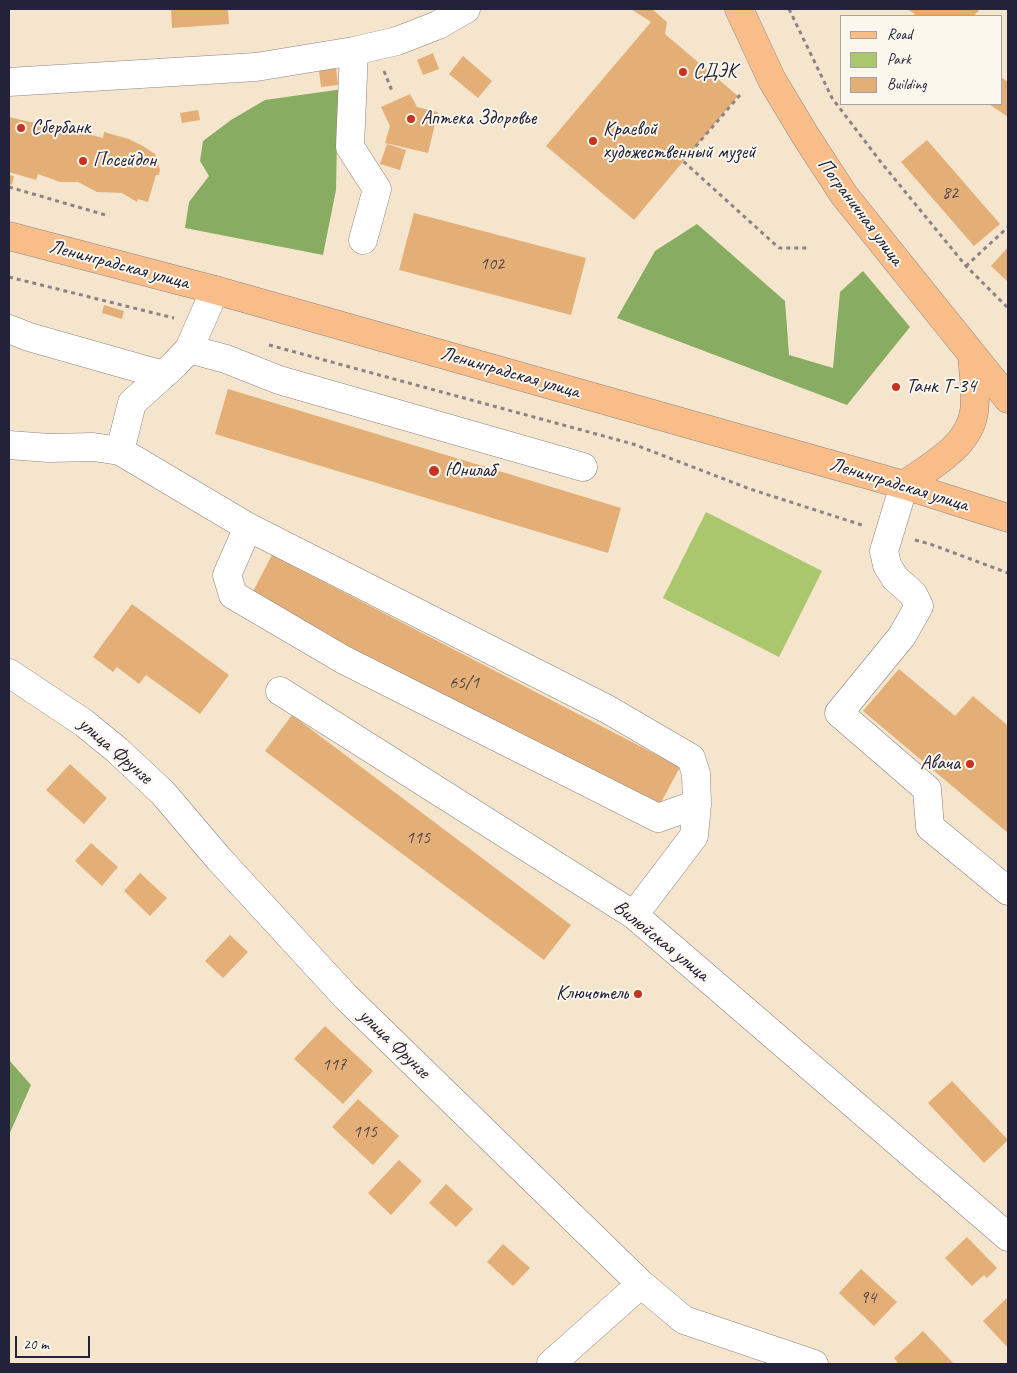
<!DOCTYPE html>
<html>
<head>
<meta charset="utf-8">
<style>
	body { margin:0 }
	#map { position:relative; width:1017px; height:1373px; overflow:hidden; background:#f5e5cd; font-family:Caveat,sans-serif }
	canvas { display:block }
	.frame { position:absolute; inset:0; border:10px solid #22223b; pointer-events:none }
	.legend { position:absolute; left:840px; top:15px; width:162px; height:90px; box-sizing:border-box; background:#fbf7ec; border:1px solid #a4a2a5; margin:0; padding:6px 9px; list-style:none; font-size:15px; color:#22223b }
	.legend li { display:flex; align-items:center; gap:10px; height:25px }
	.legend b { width:25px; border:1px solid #a4a2a5 }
	.scale { position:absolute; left:15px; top:1336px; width:75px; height:22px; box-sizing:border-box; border:2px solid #22223b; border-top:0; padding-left:6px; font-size:15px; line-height:18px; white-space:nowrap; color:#22223b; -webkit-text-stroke:4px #fbf7ec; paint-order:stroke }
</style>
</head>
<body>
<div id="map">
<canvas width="1017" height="1373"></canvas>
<div class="frame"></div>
<ul class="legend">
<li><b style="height:6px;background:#f8bd89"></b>Road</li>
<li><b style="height:14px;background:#abc76e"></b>Park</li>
<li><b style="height:14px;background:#e3af77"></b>Building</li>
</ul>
<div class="scale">20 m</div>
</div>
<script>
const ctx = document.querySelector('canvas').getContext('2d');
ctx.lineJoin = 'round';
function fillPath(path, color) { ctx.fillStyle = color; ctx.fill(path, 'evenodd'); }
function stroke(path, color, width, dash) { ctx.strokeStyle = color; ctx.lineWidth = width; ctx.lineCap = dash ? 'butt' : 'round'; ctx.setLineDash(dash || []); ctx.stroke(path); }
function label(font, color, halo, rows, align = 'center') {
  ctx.font = font + ' Caveat,sans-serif'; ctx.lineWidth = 4; ctx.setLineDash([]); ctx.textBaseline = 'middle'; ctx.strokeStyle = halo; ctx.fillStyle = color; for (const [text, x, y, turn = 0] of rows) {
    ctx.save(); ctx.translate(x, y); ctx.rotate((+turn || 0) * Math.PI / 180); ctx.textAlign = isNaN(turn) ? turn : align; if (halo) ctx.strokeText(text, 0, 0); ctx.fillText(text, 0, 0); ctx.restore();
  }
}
const green = new Path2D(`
	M706,512L822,571L779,657L663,598Z`);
const forest = new Path2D(`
	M343,89L337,139L336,190L323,255L185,228L189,202L209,176L200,161L203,141L231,120L265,100Z
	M697,224L785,301L789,355L833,368L840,292L863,271L910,327L847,405L617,318L655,251Z
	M9,1060L31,1085L9,1135Z`);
const building = new Path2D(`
	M171,9H228L229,24L172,28Z
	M631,9H652L667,22L665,34L738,96L634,220L546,146L651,22Z
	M907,9H980L974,16H913L915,14Z
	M433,53L439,69L423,75L417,60Z
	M463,56L492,81L478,98L449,74Z
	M336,68L338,85L321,87L319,71Z
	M1001,77L1008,82V117L989,104H1001Z
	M410,94L417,107L438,112L428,153L385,143L390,126L381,107Z
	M198,110L200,120L182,123L180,113Z
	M9,117L30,122L73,126L72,130L103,138L104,132L129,139L143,146L155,154L160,169L159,175H156L148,202L138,199L137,202L122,193L97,192L78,182H60L38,174L36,180L9,172Z
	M927,140L1000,224L974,246L901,162Z
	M387,144L406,150L400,170L380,164Z
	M9,175L14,176L12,185L9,184Z
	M414,213L586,258L571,315L399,270Z
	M1008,247V282L991,266Z
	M104,305L124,311L122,319L102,313Z
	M228,389L621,508L608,553L215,434Z
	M272,555L680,767L657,810L249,599Z
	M132,604L229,675L200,714L146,675L139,684L117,667L113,672L93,657Z
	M899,669L955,716L973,696L1007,725L1008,723V833L863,711Z
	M292,715L571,925L544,960L265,751Z
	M70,764L107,798L84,824L46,790Z
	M91,843L118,867L102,886L75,861Z
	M140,873L167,898L150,916L124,891Z
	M230,935L248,952L223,978L205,961Z
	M325,1026L373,1071L343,1104L294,1059Z
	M952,1081L1008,1140L984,1163L928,1103Z
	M358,1099L399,1136L373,1165L332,1127Z
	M399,1160L422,1181L391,1215L368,1193Z
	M446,1184L473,1209L456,1227L429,1203Z
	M967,1237L997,1268L987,1278L984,1275L972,1286L945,1258Z
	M503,1244L530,1268L513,1286L487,1262Z
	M861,1269L897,1302L874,1326L839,1293Z
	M1008,1297V1348L983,1321Z
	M923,1331L954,1364H899L894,1358Z`);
const path = new Path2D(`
	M789,9L832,98L880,161L966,266L1008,308
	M384,71L392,91
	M740,95L683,161L779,248H810
	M9,187L109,216
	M966,266L1008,227
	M9,277L174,318
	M269,345L633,444L750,489L865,526
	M915,540L930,544L1008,573`);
const minor = new Path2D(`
	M354,51L350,147L377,189L363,240
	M9,82L256,67L354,51L397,41L438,25L466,9
	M215,290L189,349L174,365L132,403L120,451L248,527L607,709L691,758L696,774L697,804L694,836L634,915
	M9,329L29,337L163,375
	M189,349L226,359L279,380L583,467
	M9,445L49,448L93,447L120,451
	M904,485L884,551L887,565L895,578L913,594L919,606L902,636L839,713L927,789L930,827L1008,891
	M248,527L227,575L233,595L344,660L658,818L697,804
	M9,673L84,723L117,750L163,793L219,859L346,997L641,1284L684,1320L814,1364
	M280,691L634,915L1008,1237
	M551,1364L641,1284`);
const major = new Path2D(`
	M739,9L772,80L805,135L844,195L1008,399
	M9,236L215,290L904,485L1008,518
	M904,485C930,466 969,447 974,412C977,393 973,373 972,354`);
const markers = [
	[683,72,5,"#c8321e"],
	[411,119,5,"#c8321e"],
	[21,128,5,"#c8321e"],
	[593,141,5,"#c8321e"],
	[83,161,5,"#c8321e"],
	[896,387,5,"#c8321e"],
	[434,471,6,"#c8321e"],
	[970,764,5,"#c8321e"],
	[638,994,5,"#c8321e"]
];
const numberNames = [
	["82",950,193],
	["102",492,264],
	["65/1",464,683],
	["115",418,838],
	["117",334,1065],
	["115",365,1132],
	["94",868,1298]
];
const poiNames = [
	["СДЭК",693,72],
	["Аптека Здоровье",421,119],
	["Сбербанк",31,128],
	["Краевой",603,130],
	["художественный музей",603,153],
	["Посейдон",93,161],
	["Танк Т-34",906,387],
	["Юнилаб",445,471],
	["Авача",960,764,"right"],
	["Ключотель",628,994,"right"]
];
const streetNames = [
	["Пограничная улица",860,212,53],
	["Ленинградская улица",119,265,15],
	["Ленинградская улица",510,373,16],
	["Ленинградская улица",899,485,17],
	["улица Фрунзе",115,751,41],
	["Вилюйская улица",661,941,39],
	["улица Фрунзе",394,1044,44]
];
fillPath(green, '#abc76e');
fillPath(forest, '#88ac61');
fillPath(building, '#e3af77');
stroke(minor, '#8c8484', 29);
stroke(major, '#8c8484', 29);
stroke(path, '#8c8484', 3, [4, 4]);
stroke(minor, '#fff', 28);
stroke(major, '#f8bd89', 28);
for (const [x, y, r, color] of markers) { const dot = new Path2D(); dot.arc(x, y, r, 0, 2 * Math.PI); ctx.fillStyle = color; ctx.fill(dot); stroke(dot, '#fbf7ec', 2); }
label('18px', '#52454a', null, numberNames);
label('20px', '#22223b', '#fbf7ec', poiNames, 'left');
label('20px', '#22223b', '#fbf7ec', streetNames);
</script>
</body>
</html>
